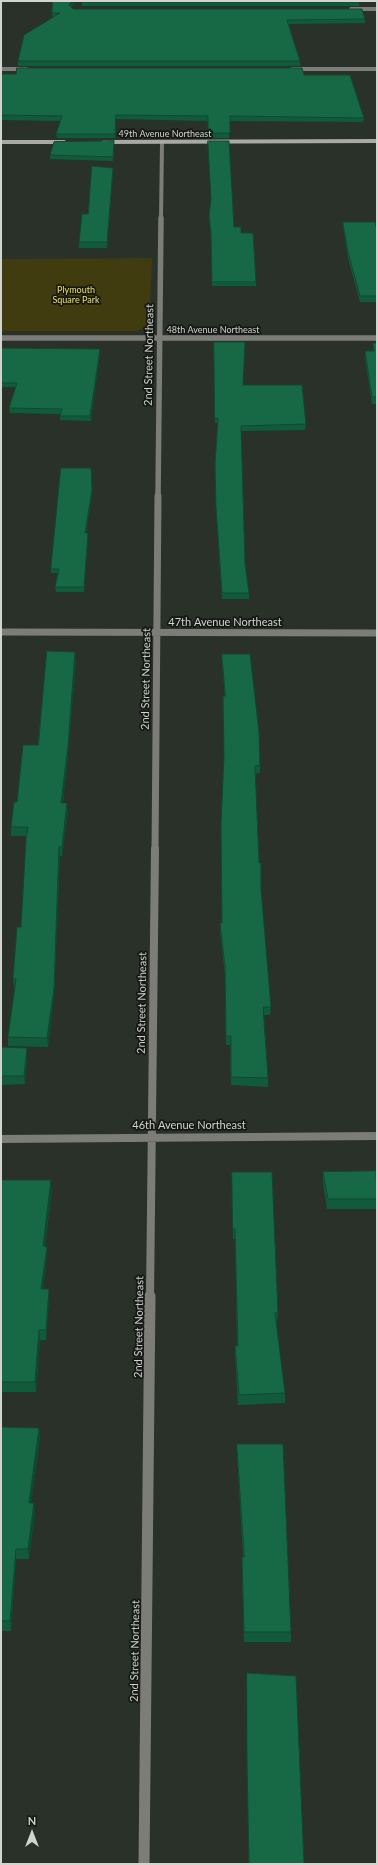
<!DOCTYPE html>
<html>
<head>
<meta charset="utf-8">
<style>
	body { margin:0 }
	#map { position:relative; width:378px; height:1865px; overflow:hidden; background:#2a3129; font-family:Lato,sans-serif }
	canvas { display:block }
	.frame { position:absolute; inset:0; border:2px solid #d1d5d0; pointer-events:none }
	.north { position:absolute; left:12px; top:1813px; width:40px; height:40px; -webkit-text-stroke:3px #151814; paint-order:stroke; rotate:0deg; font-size:11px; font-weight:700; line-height:16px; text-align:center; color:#d1d5d0 }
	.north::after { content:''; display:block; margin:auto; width:14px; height:18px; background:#d1d5d0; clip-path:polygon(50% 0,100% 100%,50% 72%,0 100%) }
</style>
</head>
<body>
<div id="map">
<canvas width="378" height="1865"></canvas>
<div class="frame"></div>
<div class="north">N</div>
</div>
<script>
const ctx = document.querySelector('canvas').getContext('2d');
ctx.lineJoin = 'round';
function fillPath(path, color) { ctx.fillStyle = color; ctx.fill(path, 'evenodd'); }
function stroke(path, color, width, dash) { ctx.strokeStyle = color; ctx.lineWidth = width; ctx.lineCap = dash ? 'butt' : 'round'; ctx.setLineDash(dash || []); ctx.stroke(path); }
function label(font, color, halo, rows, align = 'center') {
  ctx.font = font + ' Lato,sans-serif'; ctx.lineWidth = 3.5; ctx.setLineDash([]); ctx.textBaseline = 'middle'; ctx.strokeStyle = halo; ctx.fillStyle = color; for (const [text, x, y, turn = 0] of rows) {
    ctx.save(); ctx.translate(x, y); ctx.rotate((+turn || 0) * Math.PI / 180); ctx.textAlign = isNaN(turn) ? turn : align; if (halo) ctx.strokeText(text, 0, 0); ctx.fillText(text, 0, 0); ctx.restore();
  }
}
const green = new Path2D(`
	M152,258L149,326L136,331H1V259Z`);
const streetFar4 = new Path2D(`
	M351,9H377
	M1,69H26
	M292,69H377
	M161,219L162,142`);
const streetFar3 = new Path2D(`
	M1,338H377
	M158,497L161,218`);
const streetFar2 = new Path2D(`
	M1,632L377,633
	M155,850L158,496`);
const streetFar1 = new Path2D(`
	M1,1139L377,1136
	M150,1297L155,849`);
const street = new Path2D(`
	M144,1864L150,1296`);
const secondary = new Path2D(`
	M1,142H64
	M104,142L377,141`);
const wall = new Path2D(`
	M53,1H75V6H72L71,7L73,9L365,19V23L288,24L300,61V66H18V61L54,17H52Z
	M82,2H359V6H82Z
	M1,74L304,75L364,118L363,122L230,121L229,138H208V121L116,119L115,138H57L56,134L61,121L1,120Z
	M114,145L113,161L50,159V155Z
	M113,173L107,248H79V242L88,214Z
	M209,216L234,227L241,233L256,282V286H212L211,236Z
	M343,222L377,230V302H360L348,258L343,227Z
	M214,342L243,385L306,424L305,430L241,431L245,565L249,593V599H222L216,511L215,465L218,423H215Z
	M373,343H377V404H372L365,358V351H373Z
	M1,348L100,353L91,421L60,420V414L10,413L9,408L16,387H1Z
	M92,494L86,533L88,538L84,592H56L55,587L58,573H51V569Z
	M222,654L260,765V773L255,774L261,890L271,1007L270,1015H264L268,1078V1087L231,1085L230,1045H226L225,975L220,932V923H222L225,696L222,662Z
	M76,660L68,754L63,803L68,811L62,856H60L54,997L48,1047L8,1046V1037L15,988H14L13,979L21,927L27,836H11V827L38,745Z
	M1,1047L27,1056L25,1084L1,1085Z
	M232,1172L278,1313L277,1323H276L285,1393V1403L238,1405L235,1356V1346H237L235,1239H233Z
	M323,1172L377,1176V1209H327L323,1182Z
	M1,1180L52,1190L45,1246L47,1247V1257L43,1289H49V1299L46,1340H40L36,1392H1Z
	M1,1427L39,1428L40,1438L31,1503L35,1513L29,1559H16L11,1631H2L1,1648Z
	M237,1444L291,1632V1642H244L242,1567V1557H243L237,1454Z
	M247,1673L304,1864H249L247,1770Z`);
const shadedWall = new Path2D(`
	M75,1V6H72L70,9L69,5L71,2Z
	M113,168V173L107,248V242Z
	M100,349V353L91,421L90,416Z
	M92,490V494L85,538V533Z
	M88,533V538L84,592V587Z
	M75,652L76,660L68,754L62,811L61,803Z
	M67,803L68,811L62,856V847Z
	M59,847L60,856L54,997L48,1047L47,1038Z
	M27,1048V1056L25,1084L24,1076Z
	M51,1180L52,1190L43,1256V1246Z
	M47,1247V1257L42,1299L41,1289Z
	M49,1289V1299L46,1340V1330Z
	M39,1330L40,1340L36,1392L35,1382Z
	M39,1428L40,1438L30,1513L29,1503Z
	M34,1503L35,1513L29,1559L28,1549Z
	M16,1549V1559L11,1631L10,1621Z
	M1,1623L2,1631L1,1648Z`);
const building = new Path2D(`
	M53,1H75V2H71L69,5L73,9H362L365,19L287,20L300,61H18L24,35L60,13H52Z
	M84,1H359V2H82Z
	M17,68H302L304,75H350L364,118L230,116V133H208V116L116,115L115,134H56L62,116L1,115V74H16Z
	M114,141L113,157L50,155L54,142Z
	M208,141H229L234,227H241V233H253L256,282H212L211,232L209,216L211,199Z
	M92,166L113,168L107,242H79L82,214H88Z
	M343,222H375L377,230V296H360L348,252Z
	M214,342H245L243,385H302L306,424L241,426L245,565L249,593H222L216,506L215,465L218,418H215Z
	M373,343H377V397H372L365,351H374Z
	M1,348L100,349L90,416H60L62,409L9,408L17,383H1Z
	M61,468H91L92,490L85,533H88L84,587H55L59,569H51Z
	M47,651L75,652L68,746L61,803H67L62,847H59L54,988L47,1038L8,1037L16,979H13L17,927H21L26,839L28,827H11L14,802H17L23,745H38Z
	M222,654H250L259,732L260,765L255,766L259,863H261V890L271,1007H263L268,1078L231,1077V1036H226L225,966L220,923H222L221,825L224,756L223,696H225Z
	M1,1047L27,1048L24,1076H1Z
	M376,1171L377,1199H328L323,1172Z
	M232,1172H272L278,1313H275L285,1393L239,1395L235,1346H238L235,1229H233Z
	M1,1180H51L43,1246L47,1247L41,1289H49L46,1330H39L35,1382H1Z
	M1,1427L39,1428L29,1503H34L28,1549H16L10,1621H1Z
	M237,1444H283L291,1632H244L242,1557H244Z
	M247,1673L296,1676L304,1864H249L247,1760Z`);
const farStreetnames = [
	["49th Avenue Northeast",165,134],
	["48th Avenue Northeast",213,330]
];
const farParknames = [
	["Plymouth",76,290],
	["Square Park",76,300]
];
const streetNames = [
	["2nd Street Northeast",149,355,-89],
	["47th Avenue Northeast",225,622],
	["2nd Street Northeast",146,679,-89],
	["2nd Street Northeast",142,1003,-89],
	["46th Avenue Northeast",189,1125],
	["2nd Street Northeast",139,1327,-89],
	["2nd Street Northeast",135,1651,-89]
];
fillPath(green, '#403c0f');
stroke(streetFar4, '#7c7d79', 4);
stroke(streetFar3, '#7c7d79', 5.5);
stroke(streetFar2, '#7c7d79', 7);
stroke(streetFar1, '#7c7d79', 8);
stroke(street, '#7c7d79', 11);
stroke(secondary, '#a8aaa3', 4);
fillPath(wall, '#135a3a');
fillPath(shadedWall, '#0f4a30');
fillPath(building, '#166944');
stroke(building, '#0f4a30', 1);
label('9px', '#d1d5d0', '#151814', farStreetnames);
label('9px', '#efe15d', '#151814', farParknames);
label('11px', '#d1d5d0', '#151814', streetNames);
</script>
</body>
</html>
